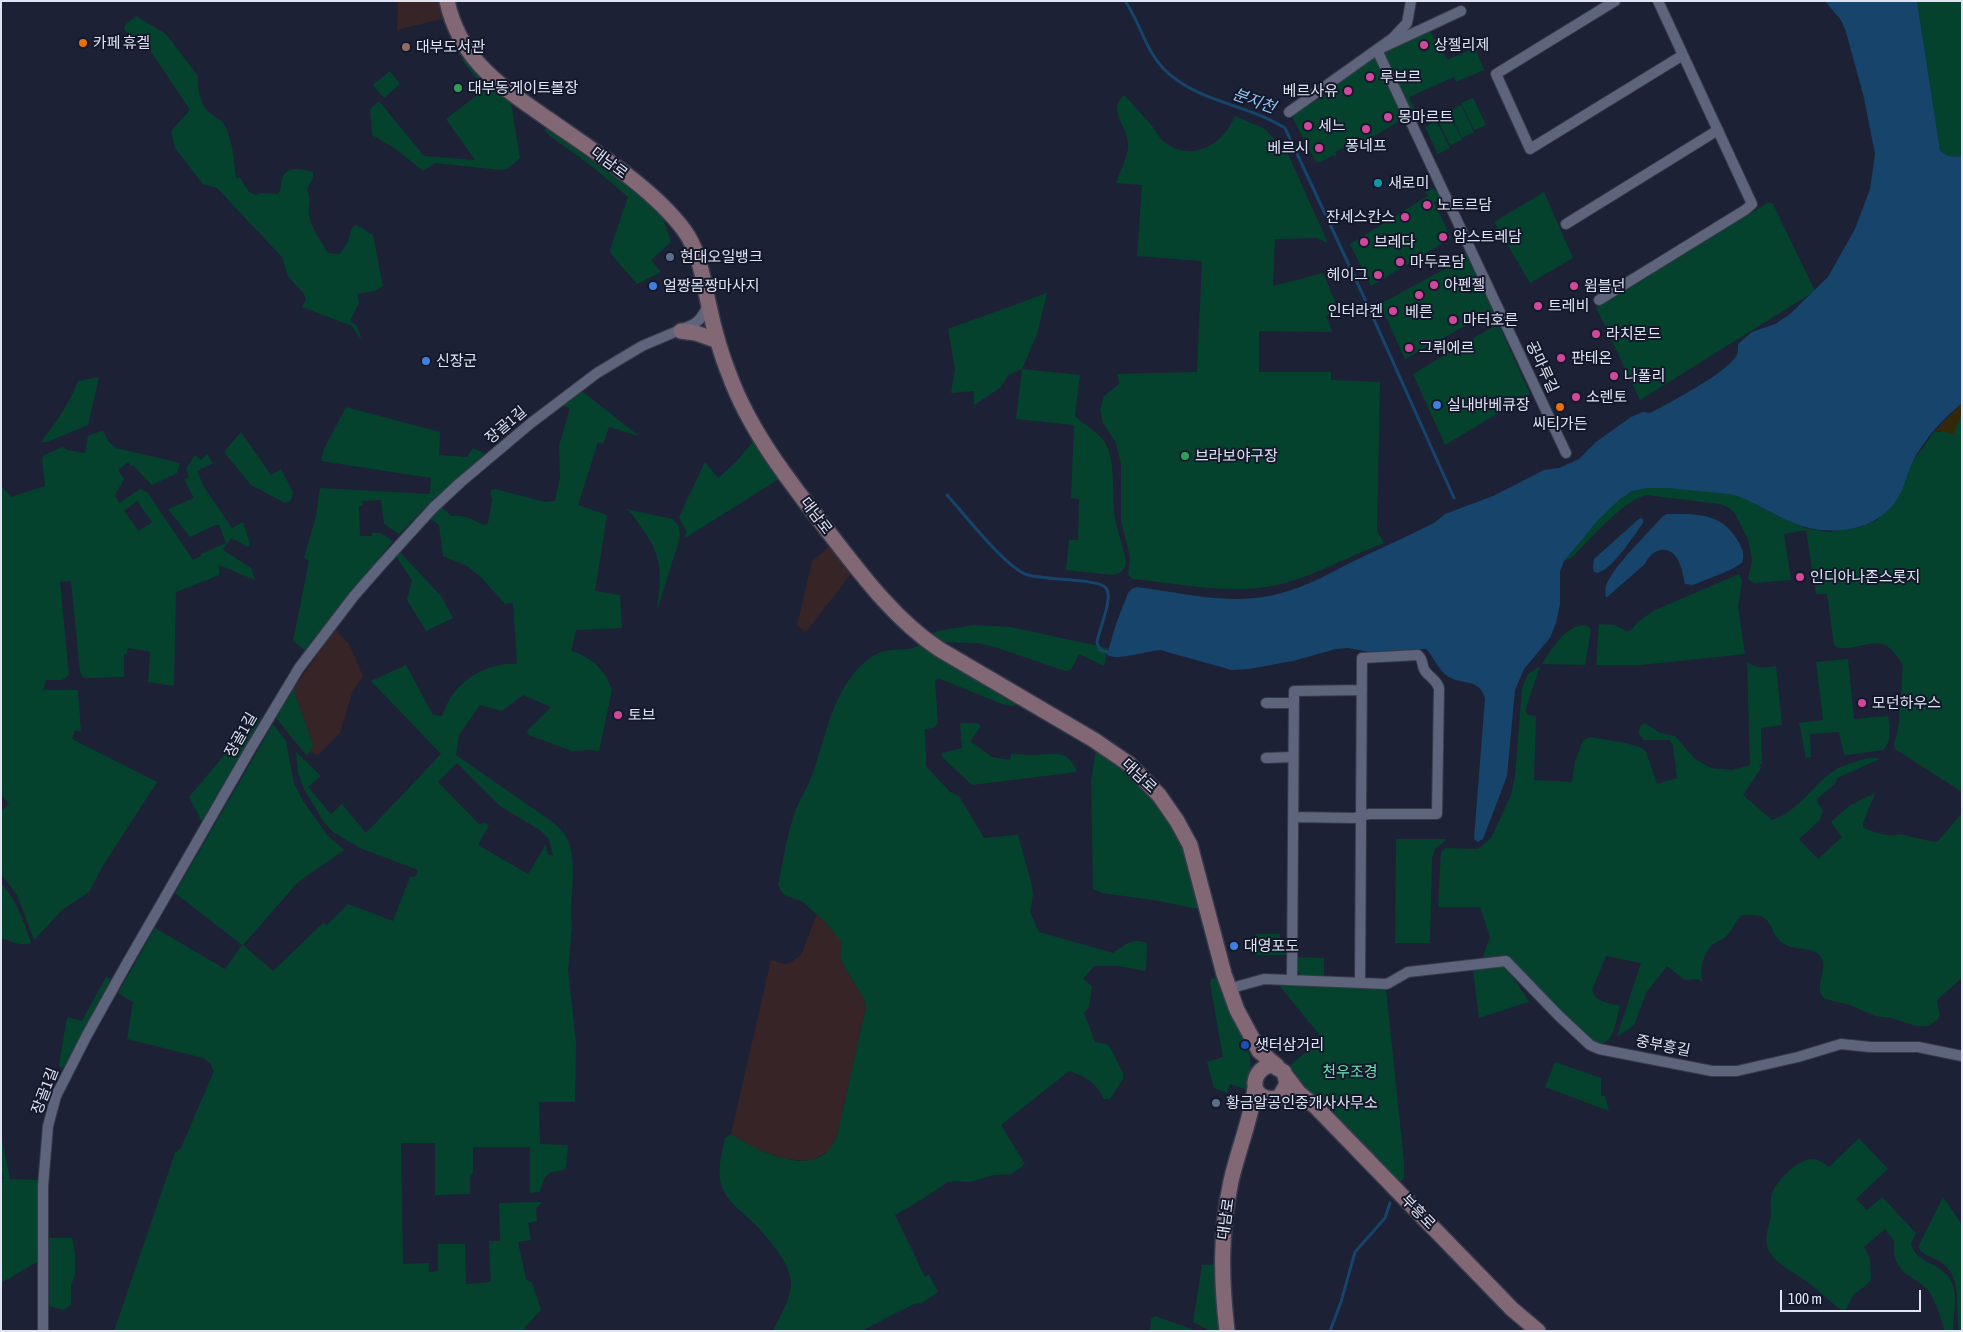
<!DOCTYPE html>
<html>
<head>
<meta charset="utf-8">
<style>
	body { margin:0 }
	#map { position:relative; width:1963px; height:1332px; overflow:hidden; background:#1d2136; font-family:"Asap Condensed",sans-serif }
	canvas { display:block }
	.frame { position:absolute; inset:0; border:2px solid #e0e4f2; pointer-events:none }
	.scale { position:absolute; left:1780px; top:1290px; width:141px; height:22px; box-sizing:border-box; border:2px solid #e0e4f2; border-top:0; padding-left:6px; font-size:15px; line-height:18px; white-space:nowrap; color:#e0e4f2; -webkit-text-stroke:4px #14182b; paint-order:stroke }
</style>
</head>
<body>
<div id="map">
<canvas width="1963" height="1332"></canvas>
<div class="frame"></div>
<div class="scale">100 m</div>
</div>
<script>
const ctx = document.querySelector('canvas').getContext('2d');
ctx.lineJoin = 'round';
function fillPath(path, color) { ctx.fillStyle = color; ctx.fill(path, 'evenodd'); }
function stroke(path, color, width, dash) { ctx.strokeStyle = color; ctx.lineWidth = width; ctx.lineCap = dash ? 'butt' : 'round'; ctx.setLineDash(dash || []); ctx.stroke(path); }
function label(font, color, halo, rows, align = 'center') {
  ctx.font = font + ' "Asap Condensed","Noto Sans KR",sans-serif'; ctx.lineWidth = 4; ctx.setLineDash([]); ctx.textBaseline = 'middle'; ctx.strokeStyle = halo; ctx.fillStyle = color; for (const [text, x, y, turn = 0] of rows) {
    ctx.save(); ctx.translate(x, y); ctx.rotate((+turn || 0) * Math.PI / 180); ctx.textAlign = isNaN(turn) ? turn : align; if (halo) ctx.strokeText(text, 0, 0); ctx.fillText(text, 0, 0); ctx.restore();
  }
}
const industrial = new Path2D(`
	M398,1H438L442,19L397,30Z
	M833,543L854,570L806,632L797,626L812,561Z
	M335,629L349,644L363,676L352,693L340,733L318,755L310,752L313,745L296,697L294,688Z
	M817,914L841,940L842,945L840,956L844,966L864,999L866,1007L837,1136L829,1151L811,1161L784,1159L750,1146L731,1134L771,960L785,964L790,963L801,955Z`);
const green = new Path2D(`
	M1917,1H1962V156C1953,157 1946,157 1940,150Z
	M136,16L166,34L198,76C197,87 200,105 209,112C215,117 223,120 226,128C233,143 234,162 236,178H240L249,192L256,195L261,193L278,194C282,189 280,183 282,178C288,165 302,169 313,172V177L307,190C312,200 308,203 309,213C310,227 321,241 328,253L340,254L348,242L351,230L354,225L358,226L373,235L383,286L375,291L357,294L359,303L350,321L357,326L362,341L352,326L302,307L306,299L304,294L288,276L282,257L217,188L203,184L175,148L171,131L190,110L150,50H147L135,36L132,38L124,29L125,25Z
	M1430,30L1434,39L1437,38L1447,60L1475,48L1484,70L1456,82L1454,77L1409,97L1415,110L1411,112L1384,52Z
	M1372,58L1376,59L1402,115L1401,120L1361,144L1359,140L1335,152L1337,157L1333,155L1321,162H1316L1293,119L1294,114L1337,88L1335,83Z
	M461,59L465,60L486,83L511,103L520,158L507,169L501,170L435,163L423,171L396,149L372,135L370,109L379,101L424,156L475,160L446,119L485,89Z
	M390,71L400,84L384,98L373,85Z
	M1124,95C1133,105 1143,115 1152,126C1156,131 1159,138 1164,142C1192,163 1223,145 1235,116L1265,129L1287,152L1328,243L1317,238L1275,239L1273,286L1323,273L1339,311L1326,316L1332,332L1259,331V372H1331V380L1380,382L1377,531L1384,543C1352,555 1321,572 1288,582C1239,597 1183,584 1133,579L1128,575L1130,557L1121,521V464L1116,443L1103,423L1100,410L1104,396L1120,383L1117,374L1197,372L1202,261L1137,256L1142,185L1116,183C1120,172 1126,160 1128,149C1131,128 1105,111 1124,95Z
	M1473,98L1486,125L1474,130L1461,103Z
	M1461,105L1474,132L1462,138L1449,111Z
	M1449,113L1462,140L1450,145L1437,119Z
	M1436,121L1450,148L1438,154L1425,127Z
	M546,128L636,192L658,211L663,218L671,242L651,260L661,272L637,284L612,255L610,251L612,244L628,197L594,168L550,136L544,130Z
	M1432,188L1439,193L1441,198L1434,202L1451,238L1371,286L1350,244L1428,196L1425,192Z
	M1544,192L1573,258L1530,283L1494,222Z
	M1769,202L1773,204L1815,291L1640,400L1596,307Z
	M1460,253H1466L1494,312L1493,318L1490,312L1405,359L1380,304L1463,259Z
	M1047,293L1037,334L1022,369L1080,375L1075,416C1084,425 1097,431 1104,441C1117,461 1111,495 1115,518C1118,533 1124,548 1126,563C1124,571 1120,573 1113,575L1066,570L1069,540H1078L1079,499L1071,498L1074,425L1016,419L1022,369L1008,375L1000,388L974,405V391L951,393L955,369L948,329Z
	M1496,325L1500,327L1530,394L1445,445L1413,374Z
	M99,377L88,425L47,442H41C56,422 69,405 78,381Z
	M582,391L639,436L609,427L603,444L598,442L578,505L607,515L595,591L620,595L622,628L576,630L571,651L580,654L595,663L606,676L612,690L599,751L591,750L572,751L529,735L527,732L529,729L551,707L523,695L502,711L480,705L459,735L456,755L554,823C559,828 566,834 568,841C577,863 571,893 571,916L572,926L568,970L576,1043L575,1102H539L540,1144L568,1145L566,1168C561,1172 556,1170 550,1173C544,1175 542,1186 539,1192L530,1193V1147H473V1173L470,1176V1194L435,1195V1143H401L403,1264L429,1263V1272L438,1271V1244H465L466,1284L491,1282L489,1241H500L499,1203L542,1202L536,1209L537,1221L528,1223L531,1240L518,1242L526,1279L532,1283L541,1310L525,1327L524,1331H114L175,1153L181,1148L214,1071L210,1063L203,1058L127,1039L133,1002L118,993L155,928L225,969L242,945L175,893L273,724L286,741L294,783L303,801L328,836L344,850L298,882L243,945L273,971L323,923L327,925L348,904L393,921L410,877L416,876L418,870L360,848L333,832L323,821L304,789L298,773L296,752L321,776L308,787L331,814L342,804L366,833L441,754L371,681L406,665L433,715L442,716C445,709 448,700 453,694C468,675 493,662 517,664L513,603L505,604L481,577L467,566L443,556L439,525L430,518L442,507L451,516C465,514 473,521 485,525L488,523L492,500L490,490L495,489L545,502L555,501L560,478L559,446L570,408L561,406ZM457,763L500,806L540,830L549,839L553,856L548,854L545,843L544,848L528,874L478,845L489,825L485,823L479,824L438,782Z
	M346,407L440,432L439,455L467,457L473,448L486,454L435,498L399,534L384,524L381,500L362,501L363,506H359L360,536H372V533H380L393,541L305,650L293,641L309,561L304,558L316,516L320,488L430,494L431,478L321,461L324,449Z
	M1962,413V792L1895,749L1894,745L1899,723L1903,665C1898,658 1894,651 1887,646C1873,637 1843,655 1834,645L1827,594H1816L1806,530L1784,534L1791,580L1754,583L1748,579L1752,560L1748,539L1734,512L1728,507L1720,504L1646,495C1621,502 1591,539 1572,557L1564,561C1578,542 1611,499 1633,491C1656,482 1703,492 1729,494L1741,496L1781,518L1805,528L1829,532L1860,527L1877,520L1906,480L1913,461L1934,432L1944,431L1953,434Z
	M101,431H103L109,442L116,448L180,463L177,473L152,485L133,465L132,467L128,462L118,470L124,479L115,495L119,503L140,489L147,492L193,560L201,556V554L226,543L219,525H215L190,537L168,509L194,498L184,479L189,477L186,469L195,455L201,460L207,454L213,463L197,471L204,487L232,528L243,522L250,544L248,547L231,538L223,550L251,568L255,580L219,565V575L176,592L174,686L148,682L150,653L148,651L128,648L127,654H124V677L83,678L80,672L71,581L60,582L69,675L62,680H46L43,690H78L81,732L75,730L72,739L157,782L104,864L89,892L62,910L34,940L17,895L1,874V811L9,804L1,794V486L11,497L45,486L42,459L44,455L63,447L67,450L85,453L88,436ZM137,501L152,522L139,531L124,511Z
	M241,432L271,475L281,469L293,492L291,500L285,503L251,485L224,452Z
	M756,438L782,477L685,538L686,531L679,517L705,462L718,478L736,462Z
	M626,509L672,519L679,526L680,537L657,611C661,577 664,558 643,530C638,522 633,514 626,509Z
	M399,551L441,596L453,618L426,631L407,600L412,580L395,555Z
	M1739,574L1742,581L1738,607L1745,654L1641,665H1596L1599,624L1615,625L1626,631H1630L1638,622L1653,611Z
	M975,625L1010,627L1108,648L1104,666L1079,654L1071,670L1065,671L995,647L977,643L942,642L931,635L937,631Z
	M1586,625L1591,629L1585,665L1542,664C1552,649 1565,625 1586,625Z
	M922,643L1022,702L1013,706L1002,704L938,678L935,681L938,723L933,728L925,729L926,766L950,792L959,796L984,838L1018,835L1032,886L1033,895L1030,912L1039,932L1113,953C1125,945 1132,937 1147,943L1146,971L1118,966H1094L1083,979L1092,986L1089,1007L1084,1013L1095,1042L1106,1044L1110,1047L1123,1073V1079L1110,1099H1104C1096,1083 1086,1076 1069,1071L1001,1125L1025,1164L1012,1174L993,1175L970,1182L956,1181L948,1182L924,1198L895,1215L925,1277L929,1275L938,1292L922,1303L914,1304L861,1331H773C780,1316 792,1298 791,1281C790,1261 761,1229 746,1216C736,1207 725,1198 721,1184C717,1170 722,1152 725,1138L731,1134C754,1149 806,1176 829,1150C832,1146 835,1140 837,1136L866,1007L864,999L844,966L840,956L842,945L840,940L825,922L803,902L784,895L778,885C783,863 786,840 793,818C798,801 809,786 814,770C826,734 834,690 863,664C869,658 877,652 886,651C897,648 913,652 922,643Z
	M1848,659L1854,719L1888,716C1890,727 1892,742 1883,750L1847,755L1844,754L1839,732L1810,734L1811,757L1806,758L1799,723L1823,720L1816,662Z
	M1747,662C1757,669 1764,668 1776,666L1782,725L1761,728L1762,764H1759L1761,768L1743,795L1772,820C1798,812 1811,787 1832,772C1839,767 1849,764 1857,761C1865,759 1872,756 1880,759L1837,778L1835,784L1817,799V802L1823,810L1820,820L1799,839L1818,859L1842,837L1831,822L1849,806L1875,793L1863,823V827C1871,832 1890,838 1899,834L1934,842L1938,841L1962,813V978L1939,998L1937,1002L1940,1015L1937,1020L1928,1026H1916L1891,1018L1875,1016L1850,1005L1825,999C1814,990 1825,974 1823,962C1819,945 1797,951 1786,945C1764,933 1780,912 1742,915C1735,921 1734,928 1728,934C1724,940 1717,941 1712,945C1704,953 1698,972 1703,982L1697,979L1685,980L1667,966L1646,993L1635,1023L1629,1029L1617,1036L1641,963L1606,956L1592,990C1595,1002 1609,1003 1620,1006C1616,1019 1615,1044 1598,1044L1561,1014L1507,956L1483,957L1490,937L1480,907H1438L1441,852L1446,848L1478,849L1491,838L1511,795L1515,777L1522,688L1528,674L1540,666L1525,711L1528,715L1536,716L1534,780L1572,782L1575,761L1583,741L1589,737L1626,743L1642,748L1646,752L1657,784L1677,778L1673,745L1669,740H1644L1638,733L1641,725L1645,723L1660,733L1675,736L1695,759L1711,768L1732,770L1750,765Z
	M294,688L296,697L313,745L310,752L306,755L276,718Z
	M262,717L202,822L189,797L242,734Z
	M960,723H977L981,726L970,741L992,757L1010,760L1011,754C1018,754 1025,755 1032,755C1053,755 1067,747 1077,772L972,785L941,756L942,753L962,748Z
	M1096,749L1139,778L1185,844L1203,910L1153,900L1102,893L1093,889L1091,781Z
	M1396,839H1447L1435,849L1432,858L1430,943H1395Z
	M1,883C16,900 24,921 31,943C21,947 11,941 1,938Z
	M1256,934H1280V941H1287V955H1256Z
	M1296,957L1324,958V977L1300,975L1296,969Z
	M1503,965L1508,970L1530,1003L1528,1002L1479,1018L1473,969Z
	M106,977L111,979L64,1067L61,1068L59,1065L67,1017L82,1021Z
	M1218,977L1224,996L1250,1056L1251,1075L1248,1090L1230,1084L1227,1093L1214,1088L1207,1062L1223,1057L1210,983L1211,979Z
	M1278,984L1386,989L1404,1162V1178L1399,1183L1394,1181L1286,1069L1322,1038Z
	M1555,1062L1601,1078V1096H1605L1609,1111L1545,1087Z
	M1,1135L10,1179L38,1180L37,1262L1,1283V1179H4L1,1170Z
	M1859,1138L1888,1169L1856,1199L1867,1210L1882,1197L1916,1233L1911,1243C1915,1265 1945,1263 1952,1283C1958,1297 1953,1316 1953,1331H1945C1941,1318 1937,1305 1930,1293C1920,1278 1901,1278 1895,1257C1893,1252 1895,1246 1894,1241L1885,1229L1864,1247L1870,1258L1871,1280L1864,1287L1854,1294L1846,1309L1841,1310L1836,1306C1826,1298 1817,1289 1806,1281C1796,1273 1777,1265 1770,1253C1763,1239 1768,1230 1771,1216C1771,1210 1770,1203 1771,1197C1774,1183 1797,1159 1812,1159C1819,1159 1823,1163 1829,1167Z
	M1943,1197L1962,1225V1331H1959C1955,1306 1963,1278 1941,1262C1933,1258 1922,1255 1918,1247Z
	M48,1238H72L75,1254V1275L71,1285V1305L63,1310L50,1306L48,1299Z
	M1217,1264L1220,1331H1211L1193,1322L1202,1265Z
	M1155,1316L1158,1317L1197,1331H1150L1151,1319Z`);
const sand = new Path2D(`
	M1962,403V413L1953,435L1944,431L1934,432Z`);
const water = new Path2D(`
	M1825,1H1917L1940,150C1946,157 1953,157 1962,156V403C1943,419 1924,439 1913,461C1908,472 1905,485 1899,496C1880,529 1839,536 1805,527C1778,520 1756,500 1729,494L1668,488H1647L1632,491L1620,499L1599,519L1564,561L1560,572V604L1556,623L1550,638L1524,669L1515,690L1507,776L1483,839L1478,842L1474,839L1485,698C1479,678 1463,685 1449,677C1439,672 1434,657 1426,649L1370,652L1348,648L1336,649L1293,661L1249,669L1232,670L1160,650C1147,651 1117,661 1107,655L1116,624L1128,593L1132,589L1137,587C1176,592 1215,602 1255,598C1290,594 1314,582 1344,566C1374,551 1404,538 1434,523L1445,514L1493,496L1544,470L1559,468L1579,459L1596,442L1631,417L1643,412L1650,413C1669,403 1727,373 1737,355C1738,352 1738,347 1738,344L1752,332L1775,324L1789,315L1828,277L1855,229L1870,189L1875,154L1864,98L1846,32L1841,20Z
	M1667,514C1697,514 1721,512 1738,541C1742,548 1745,554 1742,563L1730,570L1693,585L1685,584C1683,576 1682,567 1678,560C1669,543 1651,549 1645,564L1606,598C1605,593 1605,588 1607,583C1615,565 1648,533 1662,517Z
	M1640,518L1643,519V523C1632,538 1614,567 1598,573L1594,572L1593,567L1594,559Z`);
const stream = new Path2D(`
	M1125,1C1140,22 1145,49 1163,68C1195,102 1247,104 1285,128L1363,295L1454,498
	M947,495C964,514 1004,565 1025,574C1044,581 1098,578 1106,588C1114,598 1098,631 1097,643L1100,650L1108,652
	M1330,1331L1341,1302L1355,1252L1385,1218L1390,1203`);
const street = new Path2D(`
	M1615,1L1496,74L1530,149L1683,55
	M1461,11L1377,50L1566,453
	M1289,112L1393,38L1407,23L1411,1
	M1566,224L1718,130
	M1599,300L1745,210L1752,204L1658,1
	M1266,703H1294
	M1266,758L1293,757
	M1293,817L1354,818L1369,814H1437L1439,688C1436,679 1430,678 1425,671C1421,665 1424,660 1418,655L1362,658C1361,766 1361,874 1360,983
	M1292,980L1294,691L1362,690
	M1228,989L1264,979L1387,984L1408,972L1506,961L1558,1015L1590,1045L1599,1049L1712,1071H1737L1798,1057L1841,1044L1870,1047H1918L1962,1056
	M43,1331V1186L48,1126L56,1096L87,1035L126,965L251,748L299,668L354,596L382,564L433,508L461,482L531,423L597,373L642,346L694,324L700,319L709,305`);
const secondary = new Path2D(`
	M447,1C460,61 501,86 548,119C592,150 652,187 684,230C700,252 703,280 709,306C714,329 720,352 729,374C750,432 790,482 827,530C861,574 894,619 939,649L1094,740L1129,764L1159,795L1177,821L1190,845L1224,974L1237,1010L1259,1051L1277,1066
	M681,331L696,333L718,341
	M1286,1076L1299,1093L1316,1107L1512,1309L1538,1331
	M1280,1096L1287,1084L1284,1072L1272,1065C1254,1067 1247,1093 1267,1098C1274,1100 1291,1094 1299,1093
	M1227,1331C1221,1278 1220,1234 1231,1181C1238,1150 1251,1120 1255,1088`);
const markers = [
	[83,43,5,"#e8710a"],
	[1424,45,5,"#d1479c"],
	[406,47,5,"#8d6e63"],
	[1370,77,5,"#d1479c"],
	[458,88,5,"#2e9e5b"],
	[1348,91,5,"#d1479c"],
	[1388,117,5,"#d1479c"],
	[1308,126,5,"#d1479c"],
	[1366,129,5,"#d1479c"],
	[1319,148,5,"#d1479c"],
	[1378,183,5,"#0f9aa8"],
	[1427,205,5,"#d1479c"],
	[1405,217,5,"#d1479c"],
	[1443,237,5,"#d1479c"],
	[1364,242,5,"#d1479c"],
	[670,257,5,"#5c6f8a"],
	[1400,262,5,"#d1479c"],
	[1378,275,5,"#d1479c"],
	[1434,285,5,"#d1479c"],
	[653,286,5,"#3f7fe0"],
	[1574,286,5,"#d1479c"],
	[1419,295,5,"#d1479c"],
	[1538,306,5,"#d1479c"],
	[1393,311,5,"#d1479c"],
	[1453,320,5,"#d1479c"],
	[1596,334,5,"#d1479c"],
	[1409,348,5,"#d1479c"],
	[1561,358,5,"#d1479c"],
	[426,361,5,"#3f7fe0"],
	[1614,376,5,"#d1479c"],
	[1576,397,5,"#d1479c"],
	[1437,405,5,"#3f7fe0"],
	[1560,407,5,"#e8710a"],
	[1185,456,5,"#2e9e5b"],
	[1800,577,5,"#d1479c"],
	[1862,703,5,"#d1479c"],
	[618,715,5,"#d1479c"],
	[1234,946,5,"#3f7fe0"],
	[1245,1045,5,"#1a4fb4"],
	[1216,1103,5,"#5c6f8a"]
];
const poiNames = [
	["카페 휴겔",93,43],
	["상젤리제",1434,45],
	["대부도서관",416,47],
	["루브르",1380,77],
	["대부동게이트볼장",468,88],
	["베르사유",1338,91,"right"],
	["몽마르트",1398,117],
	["세느",1318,126],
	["퐁네프",1366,146,"center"],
	["베르시",1309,148,"right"],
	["새로미",1388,183],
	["노트르담",1437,205],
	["잔세스칸스",1395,217,"right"],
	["암스트레담",1453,237],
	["브레다",1374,242],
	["현대오일뱅크",680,257],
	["마두로담",1410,262],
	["헤이그",1368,275,"right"],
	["아펜젤",1444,285],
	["얼짱몸짱마사지",663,286],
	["윔블던",1584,286],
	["트레비",1548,306],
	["인터라켄",1383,311,"right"],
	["베른",1419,312,"center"],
	["마터호른",1463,320],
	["라치몬드",1606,334],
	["그뤼에르",1419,348],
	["판테온",1571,358],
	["신장군",436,361],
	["나폴리",1624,376],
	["소렌토",1586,397],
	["실내바베큐장",1447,405],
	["씨티가든",1560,424,"center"],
	["브라보야구장",1195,456],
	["인디아나존스롯지",1810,577],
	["모던하우스",1872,703],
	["토브",628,715],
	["대영포도",1244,946],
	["샛터삼거리",1255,1045],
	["황금알공인중개사사무소",1226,1103]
];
const streetNames = [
	["대남로",609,163,37],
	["공마루길",1542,367,65],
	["장골1길",506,425,-40],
	["대남로",816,516,53],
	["장골1길",241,735,-60],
	["대남로",1139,776,43],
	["중부흥길",1663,1046,11],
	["장골1길",45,1091,-69],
	["부흥로",1418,1212,46],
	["대남로",1226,1219,-82]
];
const parkNames = [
	["천우조경",1350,1072]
];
const waterNames = [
	["분지천",1254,101,20]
];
fillPath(industrial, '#372426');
fillPath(green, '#05422d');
fillPath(sand, '#322908');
fillPath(water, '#16446b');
stroke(stream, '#16446b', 3);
stroke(street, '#373a4b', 12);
stroke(secondary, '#373a4b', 18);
stroke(street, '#5e647c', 10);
stroke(secondary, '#826875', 15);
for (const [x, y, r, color] of markers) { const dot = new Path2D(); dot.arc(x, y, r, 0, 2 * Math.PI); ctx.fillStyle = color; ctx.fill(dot); stroke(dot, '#14182b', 2); }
label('15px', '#e0e4f2', '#14182b', poiNames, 'left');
label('15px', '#e0e4f2', '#14182b', streetNames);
label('15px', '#6ae5b2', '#14182b', parkNames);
label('italic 16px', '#95c3f0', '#14182b', waterNames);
</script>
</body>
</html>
